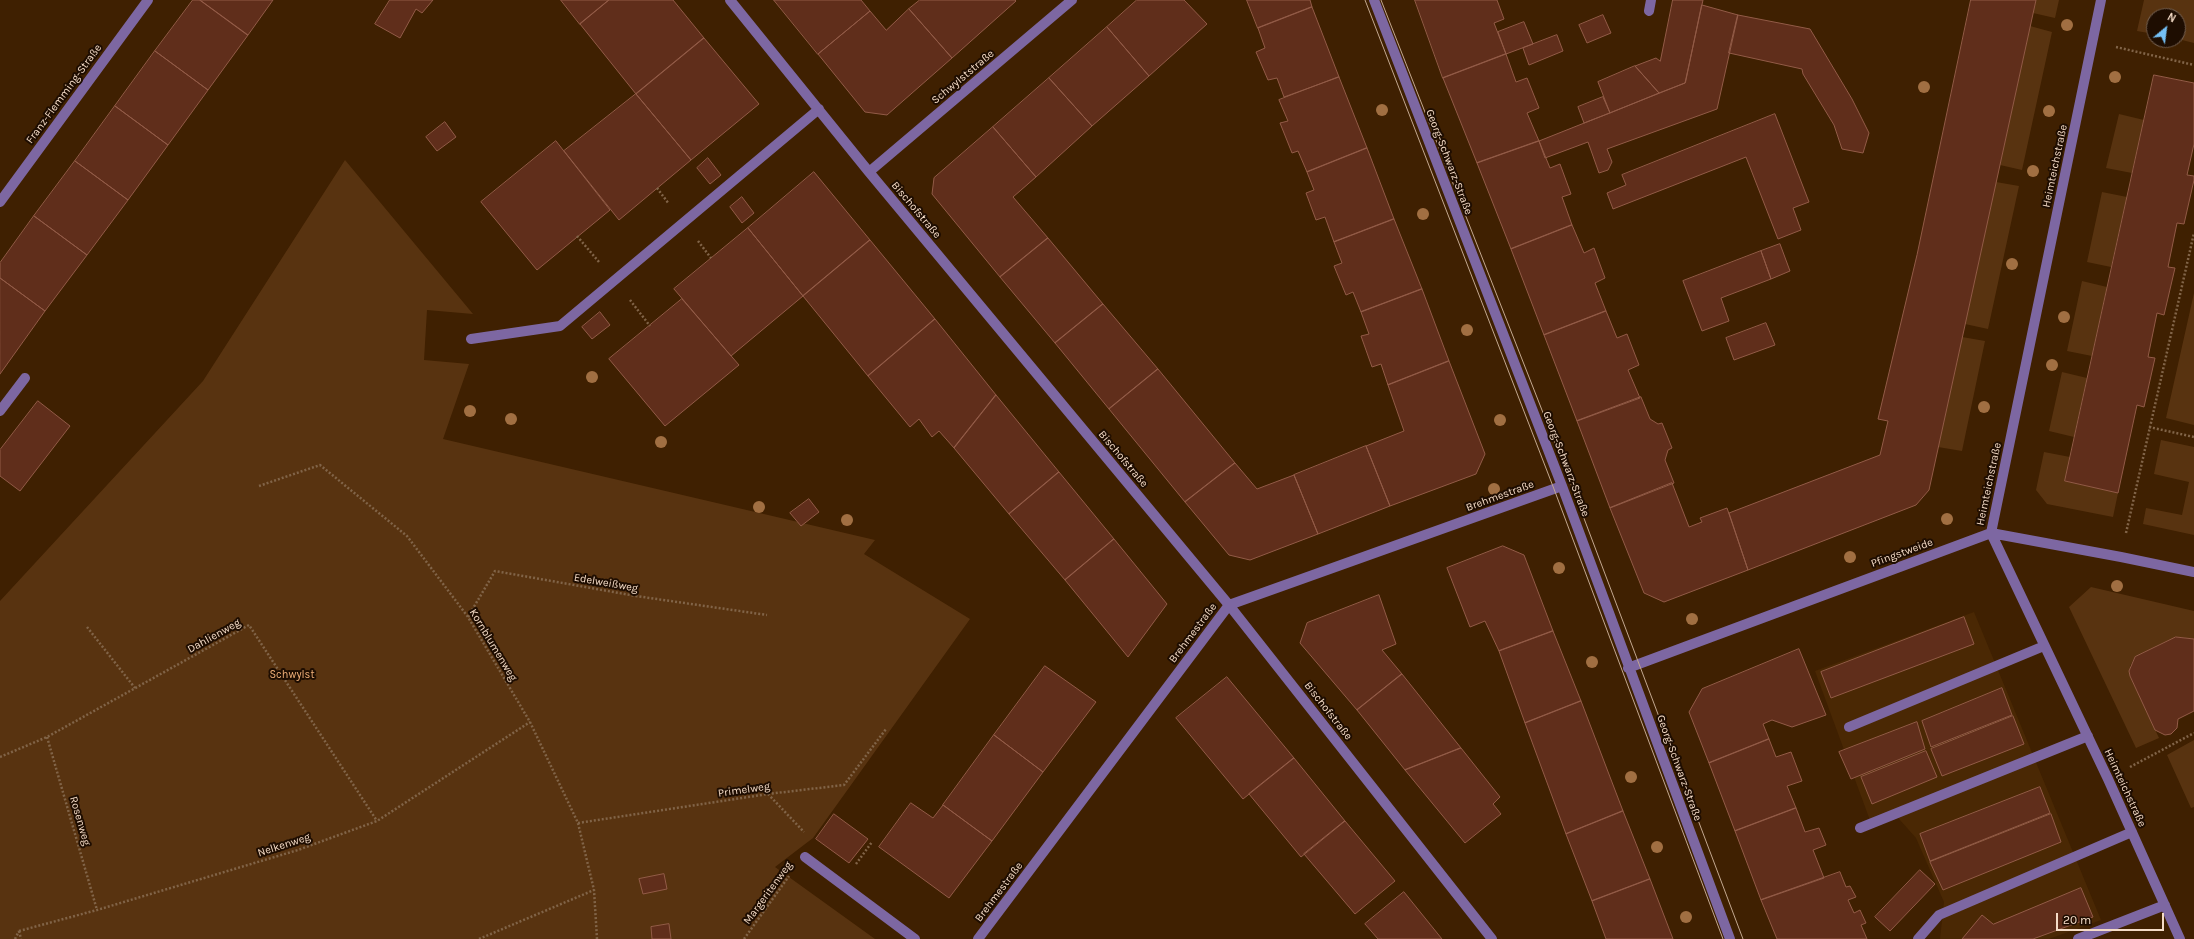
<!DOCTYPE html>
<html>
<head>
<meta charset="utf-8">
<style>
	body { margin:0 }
	#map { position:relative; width:2194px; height:939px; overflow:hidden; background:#3f2001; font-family:Karla,sans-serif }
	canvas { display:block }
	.north { position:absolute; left:2146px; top:8px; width:40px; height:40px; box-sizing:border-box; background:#1e0d01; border:1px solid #746050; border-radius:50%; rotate:29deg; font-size:11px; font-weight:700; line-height:16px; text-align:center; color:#f5dcc7 }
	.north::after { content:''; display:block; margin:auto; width:14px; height:18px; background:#74c0f6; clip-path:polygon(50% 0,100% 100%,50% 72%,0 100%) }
	.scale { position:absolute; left:2056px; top:913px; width:108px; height:18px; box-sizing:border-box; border:2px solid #f5dcc7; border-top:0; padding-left:5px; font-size:12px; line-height:14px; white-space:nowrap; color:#f5dcc7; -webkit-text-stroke:3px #1e0d01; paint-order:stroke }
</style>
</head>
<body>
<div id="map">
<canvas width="2194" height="939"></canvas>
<div class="north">N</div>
<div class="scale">20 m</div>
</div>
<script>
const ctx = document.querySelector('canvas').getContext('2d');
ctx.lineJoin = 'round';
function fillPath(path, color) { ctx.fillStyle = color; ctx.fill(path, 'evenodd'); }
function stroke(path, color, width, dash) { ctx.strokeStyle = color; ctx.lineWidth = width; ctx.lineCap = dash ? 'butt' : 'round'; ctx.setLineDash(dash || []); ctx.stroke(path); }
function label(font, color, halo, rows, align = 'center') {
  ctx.font = font + ' Karla,sans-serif'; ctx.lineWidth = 4; ctx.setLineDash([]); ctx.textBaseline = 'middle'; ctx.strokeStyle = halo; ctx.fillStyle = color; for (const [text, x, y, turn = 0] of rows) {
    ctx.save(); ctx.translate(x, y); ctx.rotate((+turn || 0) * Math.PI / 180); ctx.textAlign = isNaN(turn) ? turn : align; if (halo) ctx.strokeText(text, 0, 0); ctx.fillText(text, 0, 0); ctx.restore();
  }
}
const built = new Path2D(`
	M1974,612L2101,920L2049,939H1940L1944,902L1916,838L1892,811L1871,823L1815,671Z`);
const green = new Path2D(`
	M2036,0H2059L2055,18L2033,13Z
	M2144,0H2194V43L2178,39V16H2154V34L2137,31Z
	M2030,26L2052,32L2022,170L2000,165Z
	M2119,114L2144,120L2132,173L2106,168Z
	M345,160L473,314L427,310L424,360L469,364L443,439L875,540L864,554L970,619L813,838L775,867L875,939H0V601L203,381Z
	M1996,182L2019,186L1988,329L1965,324Z
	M2102,192L2127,197L2111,267L2087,262Z
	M2082,281L2107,287L2092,356L2067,351Z
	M2194,293V425L2166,418Z
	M1962,337L1985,341L1962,451L1938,447Z
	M2062,372L2087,378L2074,437L2049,431Z
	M2161,440L2194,447V535L2143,524L2146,508L2182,515L2189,482L2154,474Z
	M2044,452L2070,457L2065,481L2118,493L2113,517L2047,504L2036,490Z
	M2091,587L2194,611V639L2176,637L2135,657L2130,666V676L2159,738L2136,748L2069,607Z
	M2194,740V807L2191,808L2167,755Z`);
const building = new Path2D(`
	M193,0H200L248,35L208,90L155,51Z
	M200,0H273L248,35Z
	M390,0H433L422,13L416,9L400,38L375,24Z
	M561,0H609L580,24Z
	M609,0H673L704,38L636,94L580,24Z
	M774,0H861L870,11L818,54Z
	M920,0H1015L1016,1L952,58L909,9Z
	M1137,0H1184L1207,24L1149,76L1107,27Z
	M1247,0H1310L1312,7L1258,28Z
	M1415,0H1497L1504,19L1494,23L1506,54L1443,78Z
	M1673,0H1703L1685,83L1659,93L1635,66L1656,58L1660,61Z
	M1971,0H2036L1929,490L1916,505L1748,570L1729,513L1880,455L1888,421L1878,419L1917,255Z
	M1702,5L1738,15L1717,109L1607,149L1612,162L1608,170L1599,173L1588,142L1545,158L1539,141L1685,83Z
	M1312,7L1339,77L1284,97L1277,78L1268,80L1256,52L1265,48L1258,28Z
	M909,9L952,58L887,115L865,112L818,54L870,11L886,30Z
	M1603,15L1611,33L1587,43L1579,25Z
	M1738,15L1810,29L1852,99L1869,133L1863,153L1842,149L1834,125L1803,74L1802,69L1729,53Z
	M1524,22L1533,44L1506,54L1498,32Z
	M1107,27L1149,76L1092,126L1049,78Z
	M1557,35L1563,51L1529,65L1523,48Z
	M704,38L759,104L691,160L636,94Z
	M155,51L208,90L168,145L115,106Z
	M1506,54L1516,82L1527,78L1539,108L1527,113L1539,141L1477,163L1443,78Z
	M1635,66L1659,93L1610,113L1598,82Z
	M2154,75L2194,83V144L2187,175L2194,176V180L2184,224L2177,223L2168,267L2175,268L2164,315L2157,313L2148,357L2155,358L2144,407L2137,405L2118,493L2065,481Z
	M1339,77L1367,148L1307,172L1298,151L1292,153L1280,123L1288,121L1279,100Z
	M1049,78L1092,126L1036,177L993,127Z
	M636,94L691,160L619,220L564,151Z
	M1603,97L1610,113L1584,123L1578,107Z
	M115,106L168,145L128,200L75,161Z
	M1775,114L1809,202L1793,208L1801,230L1778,239L1746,157L1613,209L1607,193L1626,185L1622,175Z
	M445,122L456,137L437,151L426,137Z
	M993,127L1036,177L1013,197L1048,238L1000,277L932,194L934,178Z
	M556,141L610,210L537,270L481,202Z
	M1539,141L1550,168L1560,164L1571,194L1562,197L1572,225L1511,249L1477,163Z
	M1367,148L1394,219L1334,242L1325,217L1316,220L1306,193L1314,190L1307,172Z
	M708,158L721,175L710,184L697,168Z
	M75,161L128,200L87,255L34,216Z
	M814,172L870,240L803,296L748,228Z
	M742,197L754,213L742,223L730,207Z
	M34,216L87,255L45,311L0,278V263Z
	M1394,219L1422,289L1361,312L1353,292L1346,295L1334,266L1342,263L1334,242Z
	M1572,225L1584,253L1594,248L1605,278L1595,283L1606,311L1544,335L1511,249Z
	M748,228L803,296L731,356L674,289Z
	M1048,238L1103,304L1055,343L1000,277Z
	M870,240L935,319L868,376L803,296Z
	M1780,244L1790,271L1771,279L1761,251Z
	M1761,251L1771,279L1721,298L1729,321L1702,331L1683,281Z
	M0,278L45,311L0,374Z
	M1422,289L1449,361L1388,385L1381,364L1372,367L1361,336L1369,334L1361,312Z
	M682,299L739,365L665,426L609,359Z
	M1103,304L1158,369L1109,409L1055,343Z
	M1606,311L1617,338L1627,334L1639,365L1628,370L1640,398L1577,421L1544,335Z
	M600,312L610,325L592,339L582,327Z
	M935,319L996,395L954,448L939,431L932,437L919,419L910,427L868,376Z
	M1766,323L1775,345L1734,360L1726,338Z
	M1449,361L1485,454L1476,474L1390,506L1366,446L1404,431L1388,385Z
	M1158,369L1235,463L1185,502L1109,409Z
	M996,395L1059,472L1009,514L954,448Z
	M1641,397L1650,419L1658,424L1662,423L1672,448L1668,450L1665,460L1674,483L1610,508L1577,421Z
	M38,401L70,426L20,491L0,476V450Z
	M1366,446L1390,506L1318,534L1294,475Z
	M1235,463L1257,489L1294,475L1318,534L1250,560L1229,555L1185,502Z
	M1059,472L1114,539L1065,580L1009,514Z
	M1672,483L1689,527L1702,522L1700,518L1727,508L1748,570L1664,602L1644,593L1610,508Z
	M809,499L819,512L801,526L790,513Z
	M1114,539L1167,604L1128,657L1065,580Z
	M1503,546L1524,555L1553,631L1499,651L1485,621L1470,627L1447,568Z
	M1379,595L1396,644L1382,650L1402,674L1357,710L1300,643L1307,623Z
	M1964,617L1974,644L1831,698L1821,672Z
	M1553,631L1581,701L1525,723L1499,651Z
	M2176,637L2194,639V711L2178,719L2177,728L2171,734L2165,735L2155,730L2130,676L2129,671L2135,657Z
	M1799,649L1826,715L1792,727L1772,720L1763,724L1769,739L1709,763L1689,712L1702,689Z
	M1045,666L1096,702L1043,772L994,735Z
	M1402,674L1461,748L1405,770L1357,710Z
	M1227,677L1294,758L1243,799L1176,718Z
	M2002,688L2012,715L1931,747L1922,721Z
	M1581,701L1623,811L1566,834L1525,723Z
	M2013,716L2024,744L1942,776L1931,749Z
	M1917,722L1925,749L1851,779L1839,752Z
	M994,735L1043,772L992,841L943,805Z
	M1769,739L1776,757L1791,752L1802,781L1787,786L1796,808L1735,831L1709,763Z
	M1461,748L1500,797L1493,804L1501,814L1465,843L1405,770Z
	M1926,751L1937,777L1872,804L1861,777Z
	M1294,758L1345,821L1301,857L1249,794Z
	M2040,787L2050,813L1930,861L1920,834Z
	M911,803L933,818L943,805L992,841L949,898L879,847Z
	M1796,808L1805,832L1819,828L1826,845L1813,850L1824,878L1761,900L1735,831Z
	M1623,811L1650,879L1592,901L1566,834Z
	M834,814L868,839L849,863L816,839Z
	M2051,814L2061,842L1943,890L1930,862Z
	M1345,821L1395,881L1355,914L1304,854Z
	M1920,870L1935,884L1890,931L1875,917Z
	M1840,872L1846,887L1850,886L1856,897L1848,900L1854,913L1860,910L1866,923L1861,925L1867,939H1777L1761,900Z
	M664,874L667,889L643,894L639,879Z
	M1650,879L1673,939H1606L1592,901Z
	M2081,888L2093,917L2033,939H1962L1982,915L1993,924Z
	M1404,892L1442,939H1378L1365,924Z
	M669,924L671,939H652L651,927Z`);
const path = new Path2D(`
	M2116,47L2194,65
	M657,188L669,204
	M577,236L599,262
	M698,241L711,258
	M630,300L650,326
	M2149,427L2194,437
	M259,486L320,465L407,536L468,617L530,722L578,823L594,890L597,939
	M2126,533L2194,233
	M468,617L495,571L636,596L767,615
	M87,627L135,688
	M47,737L97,910
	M0,757L47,737L249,625L377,821
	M2130,767L2194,733
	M768,794L804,832
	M578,823L768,794L844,785L886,729
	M856,864L872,842
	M19,931L97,910L298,850L377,821L530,722
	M19,931L21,939
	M15,939L19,931
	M479,939L594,890
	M744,939L789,876`);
const minor = new Path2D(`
	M730,0L869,172L1229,605L1492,939
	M1374,0L1562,486L1730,939
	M2101,0L1991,533L2108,779L2180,939
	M1649,11L1651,0
	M869,172L1072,0
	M0,202L148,0
	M471,339L560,326L819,109
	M0,411L25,378
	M1628,668L1991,533L2121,557L2194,572
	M1849,727L2044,646
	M1860,828L2088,736
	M805,857L915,939
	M978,939L1229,605L1562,486
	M1918,939L1939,915L2132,832
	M2078,939L2165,905`);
const tram = new Path2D(`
	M1365,0L1554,489L1723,939
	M1381,0L1571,484L1743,939`);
const trees = [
	[2067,25],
	[2115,77],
	[1924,87],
	[1382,110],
	[2049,111],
	[2033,171],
	[1423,214],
	[2012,264],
	[2064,317],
	[1467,330],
	[2052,365],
	[592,377],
	[1984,407],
	[470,411],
	[511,419],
	[1500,420],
	[661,442],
	[1494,489],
	[759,507],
	[1947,519],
	[847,520],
	[1850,557],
	[1559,568],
	[2117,586],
	[1692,619],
	[1592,662],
	[1631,777],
	[1657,847],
	[1686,917]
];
const streetNames = [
	["Schwylststraße",963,77,-40],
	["Franz-Flemming-Straße",64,94,-54],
	["Georg-Schwarz-Straße",1449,162,69],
	["Heimteichstraße",2055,166,-78],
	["Bischofstraße",916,210,50],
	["Bischofstraße",1123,459,50],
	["Georg-Schwarz-Straße",1566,464,69],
	["Heimteichstraße",1989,484,-78],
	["Brehmestraße",1500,496,-20],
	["Pfingstweide",1902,553,-20],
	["Edelweißweg",606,583,10],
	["Brehmestraße",1193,633,-53],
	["Dahlienweg",214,636,-29],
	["Kornblumenweg",493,645,59],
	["Bischofstraße",1328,711,52],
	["Georg-Schwarz-Straße",1679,768,70],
	["Heimteichstraße",2125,788,65],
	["Primelweg",744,790,-8],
	["Rosenweg",80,821,74],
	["Nelkenweg",284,845,-18],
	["Brehmestraße",999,892,-53],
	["Margeritenweg",768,893,-54]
];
const parkNames = [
	["Schwylst",292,675]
];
fillPath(built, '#4a2804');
fillPath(green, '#583310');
fillPath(building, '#602e1b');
stroke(building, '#925b47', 1);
stroke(path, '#816448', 2.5, [2, 2]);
stroke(minor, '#7d67a2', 10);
stroke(tram, '#c3a890', 1);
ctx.fillStyle = '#a16f42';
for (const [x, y] of trees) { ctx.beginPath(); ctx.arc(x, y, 6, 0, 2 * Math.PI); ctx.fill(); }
label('11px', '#f5dcc7', '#1e0d01', streetNames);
label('11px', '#f2b078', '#1e0d01', parkNames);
</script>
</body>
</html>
